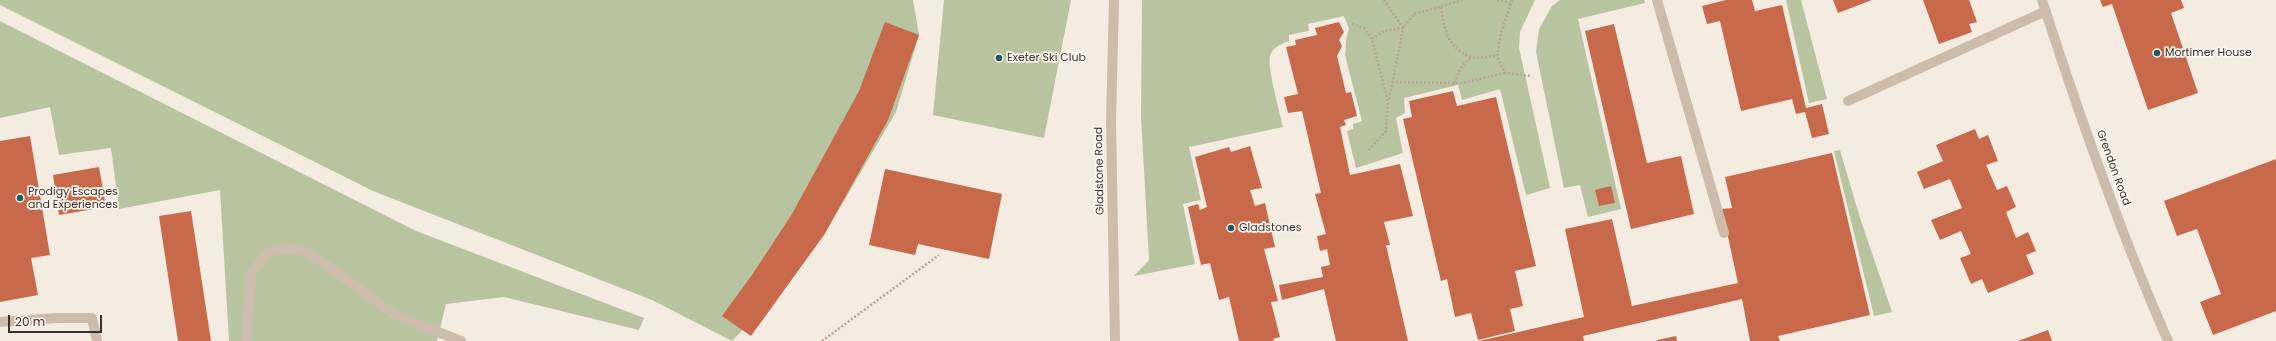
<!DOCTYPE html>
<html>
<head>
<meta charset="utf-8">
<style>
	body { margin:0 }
	#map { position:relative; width:2276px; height:341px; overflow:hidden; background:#f4ebe1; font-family:Poppins,sans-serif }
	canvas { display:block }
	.scale { position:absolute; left:8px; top:315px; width:94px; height:18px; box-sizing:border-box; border:2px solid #3b302b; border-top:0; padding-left:5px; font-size:12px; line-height:14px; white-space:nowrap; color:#3b302b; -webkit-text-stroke:3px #fbf5ee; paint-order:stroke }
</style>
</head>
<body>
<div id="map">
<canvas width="2276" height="341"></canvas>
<div class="scale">20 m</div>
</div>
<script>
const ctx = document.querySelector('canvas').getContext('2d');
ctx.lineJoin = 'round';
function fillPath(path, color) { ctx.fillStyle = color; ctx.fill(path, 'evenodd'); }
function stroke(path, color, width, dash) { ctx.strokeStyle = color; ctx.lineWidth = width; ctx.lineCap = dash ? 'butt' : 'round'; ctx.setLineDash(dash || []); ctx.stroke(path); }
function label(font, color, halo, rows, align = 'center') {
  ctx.font = font + ' Poppins,sans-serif'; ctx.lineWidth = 3.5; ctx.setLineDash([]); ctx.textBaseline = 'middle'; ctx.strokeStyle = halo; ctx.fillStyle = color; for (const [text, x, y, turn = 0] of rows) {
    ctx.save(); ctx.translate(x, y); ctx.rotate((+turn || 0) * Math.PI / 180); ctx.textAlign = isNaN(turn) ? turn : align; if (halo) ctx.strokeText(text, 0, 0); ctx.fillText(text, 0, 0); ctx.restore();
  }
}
const green = new Path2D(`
	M0,0H913L919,35L896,112L824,235L780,292L732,341L652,300L373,191L0,5Z
	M944,0H1071L1044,138L933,115Z
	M1142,0H1535L1520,32L1519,48L1550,188L1526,195L1500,89L1462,100L1458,85L1404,98L1405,113L1396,118L1403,153L1356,168L1347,131L1353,129V124L1362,121L1345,55C1347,45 1344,41 1349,29L1344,16L1308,24L1309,31L1289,35V41C1281,44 1273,47 1270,56C1267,68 1280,113 1283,127L1189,147L1201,200L1183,204L1195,264L1134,276L1149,260L1141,116Z
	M1560,0H1644L1645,3L1578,19L1621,209L1588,217L1580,185L1564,188L1536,52L1539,29L1552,6Z
	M1786,0H1801L1827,99L1809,103Z
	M0,21L416,231L644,318L639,330L504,297L446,304L437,341H229L220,190L119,209L111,148L59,155L50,107L0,118Z
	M1840,150L1860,218L1892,312L1874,316L1834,151Z`);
const building = new Path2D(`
	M1726,0H1752L1755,11L1782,5L1806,108L1822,104L1829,134L1812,138L1805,112L1796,114L1792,99L1741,111L1720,21L1707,24L1702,6Z
	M1833,0H1872L1838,13Z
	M1923,0H1969L1977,22L1969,24L1972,32L1939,44Z
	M2100,0H2181L2184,8L2171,13L2198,93L2148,110L2112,4L2103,7Z
	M885,22L919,35L888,120L824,235L751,336L722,316L752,275L792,214L859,91Z
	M1339,22L1344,32L1339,40L1342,46L1337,56L1346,93L1351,92L1357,116L1344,120L1346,125L1340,127L1350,175L1400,164L1413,216L1384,222L1390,245H1386L1408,341H1336L1324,289L1282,300L1279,285L1323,277L1321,267L1330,265L1327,249L1320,251L1317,236L1326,234L1315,194L1321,193L1302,111L1288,113L1284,97L1298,94L1286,47L1296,45L1295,40L1317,35L1315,28Z
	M1614,24L1647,163L1681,156L1694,214L1631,229L1585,31Z
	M1453,91L1457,106L1496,97L1536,266L1515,271L1523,306L1510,309L1515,331L1478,340L1471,313L1455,317L1447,279L1441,281L1403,119L1412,117L1409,101Z
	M1975,129L1979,139L1988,135L1998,161L1986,165L1997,190L2007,186L2016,207L2006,212L2016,238L2028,232L2036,251L2026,255L2034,274L1988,293L1982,279L1971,284L1960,258L1971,254L1961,231L1940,240L1931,220L1962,208L1950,179L1924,189L1917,172L1943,161L1936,145Z
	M30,136L50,255L31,258L38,295L0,302V141Z
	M1250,146L1262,188L1250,190L1255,206L1265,203L1275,247L1264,249L1278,301L1271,302L1280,337L1273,339L1274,341H1239L1229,297L1219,300L1210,263L1201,265L1188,207L1198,204L1200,210L1207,207L1195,157L1229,147L1231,152Z
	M1832,153L1870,315L1778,336L1780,341H1750L1742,299L1583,336L1584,341H1479L1584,317L1565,229L1612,219L1632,306L1738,283L1722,209L1732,208L1725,177Z
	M2276,159V311L2213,335L2200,302L2221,294L2197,229L2177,236L2164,201Z
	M99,167L106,207L59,215L53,175Z
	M885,169L1002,194L989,259L918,244L915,255L869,245Z
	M1611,186L1615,203L1599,206L1595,190Z
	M191,211L211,341H178L159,216Z
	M2048,330L2052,341H2018Z
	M1676,336L1677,341H1657V340Z`);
const path = new Path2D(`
	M1384,0L1403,28L1389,100
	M1497,0L1510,3
	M1512,0L1501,33L1497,56L1505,73L1531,76
	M1441,7C1444,28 1448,50 1472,57C1479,59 1490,56 1497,56
	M1352,24L1364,28L1372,39L1388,102L1386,131L1367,152
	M1372,39L1384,31L1403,28L1414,14L1463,0
	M1392,82L1462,83L1505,73
	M1455,83C1458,71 1462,64 1472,57
	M822,341L939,255`);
const minor = new Path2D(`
	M1114,0L1111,121L1115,341
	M1657,0L1724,233
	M2042,0C2079,115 2119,230 2168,341
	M1848,101L2046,11
	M0,322L57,318H92L97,341
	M246,341L251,274L264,257L274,250L286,248L299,249L321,261L395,315L461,341`);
const markers = [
	[2157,53,4,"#1f5a5e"],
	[999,58,4,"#1f5a5e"],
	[20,198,4,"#1f5a5e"],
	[1231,228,4,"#1f5a5e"]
];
const poiNames = [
	["Mortimer House",2165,53],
	["Exeter Ski Club",1007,58],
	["Prodigy Escapes",28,192],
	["and Experiences",28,205],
	["Gladstones",1239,228]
];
const streetNames = [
	["Grendon Road",2113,168,70],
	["Gladstone Road",1100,171,-91]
];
fillPath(green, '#b8c4a0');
fillPath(building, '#c8694b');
stroke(path, '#b9a596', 2.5, [2, 2]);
stroke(minor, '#cdbbac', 10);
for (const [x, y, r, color] of markers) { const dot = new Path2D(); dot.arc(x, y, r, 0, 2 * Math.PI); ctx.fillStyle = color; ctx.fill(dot); stroke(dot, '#fbf5ee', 1.5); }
label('11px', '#3b302b', '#fbf5ee', poiNames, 'left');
label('11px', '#3b302b', '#fbf5ee', streetNames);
</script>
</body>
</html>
